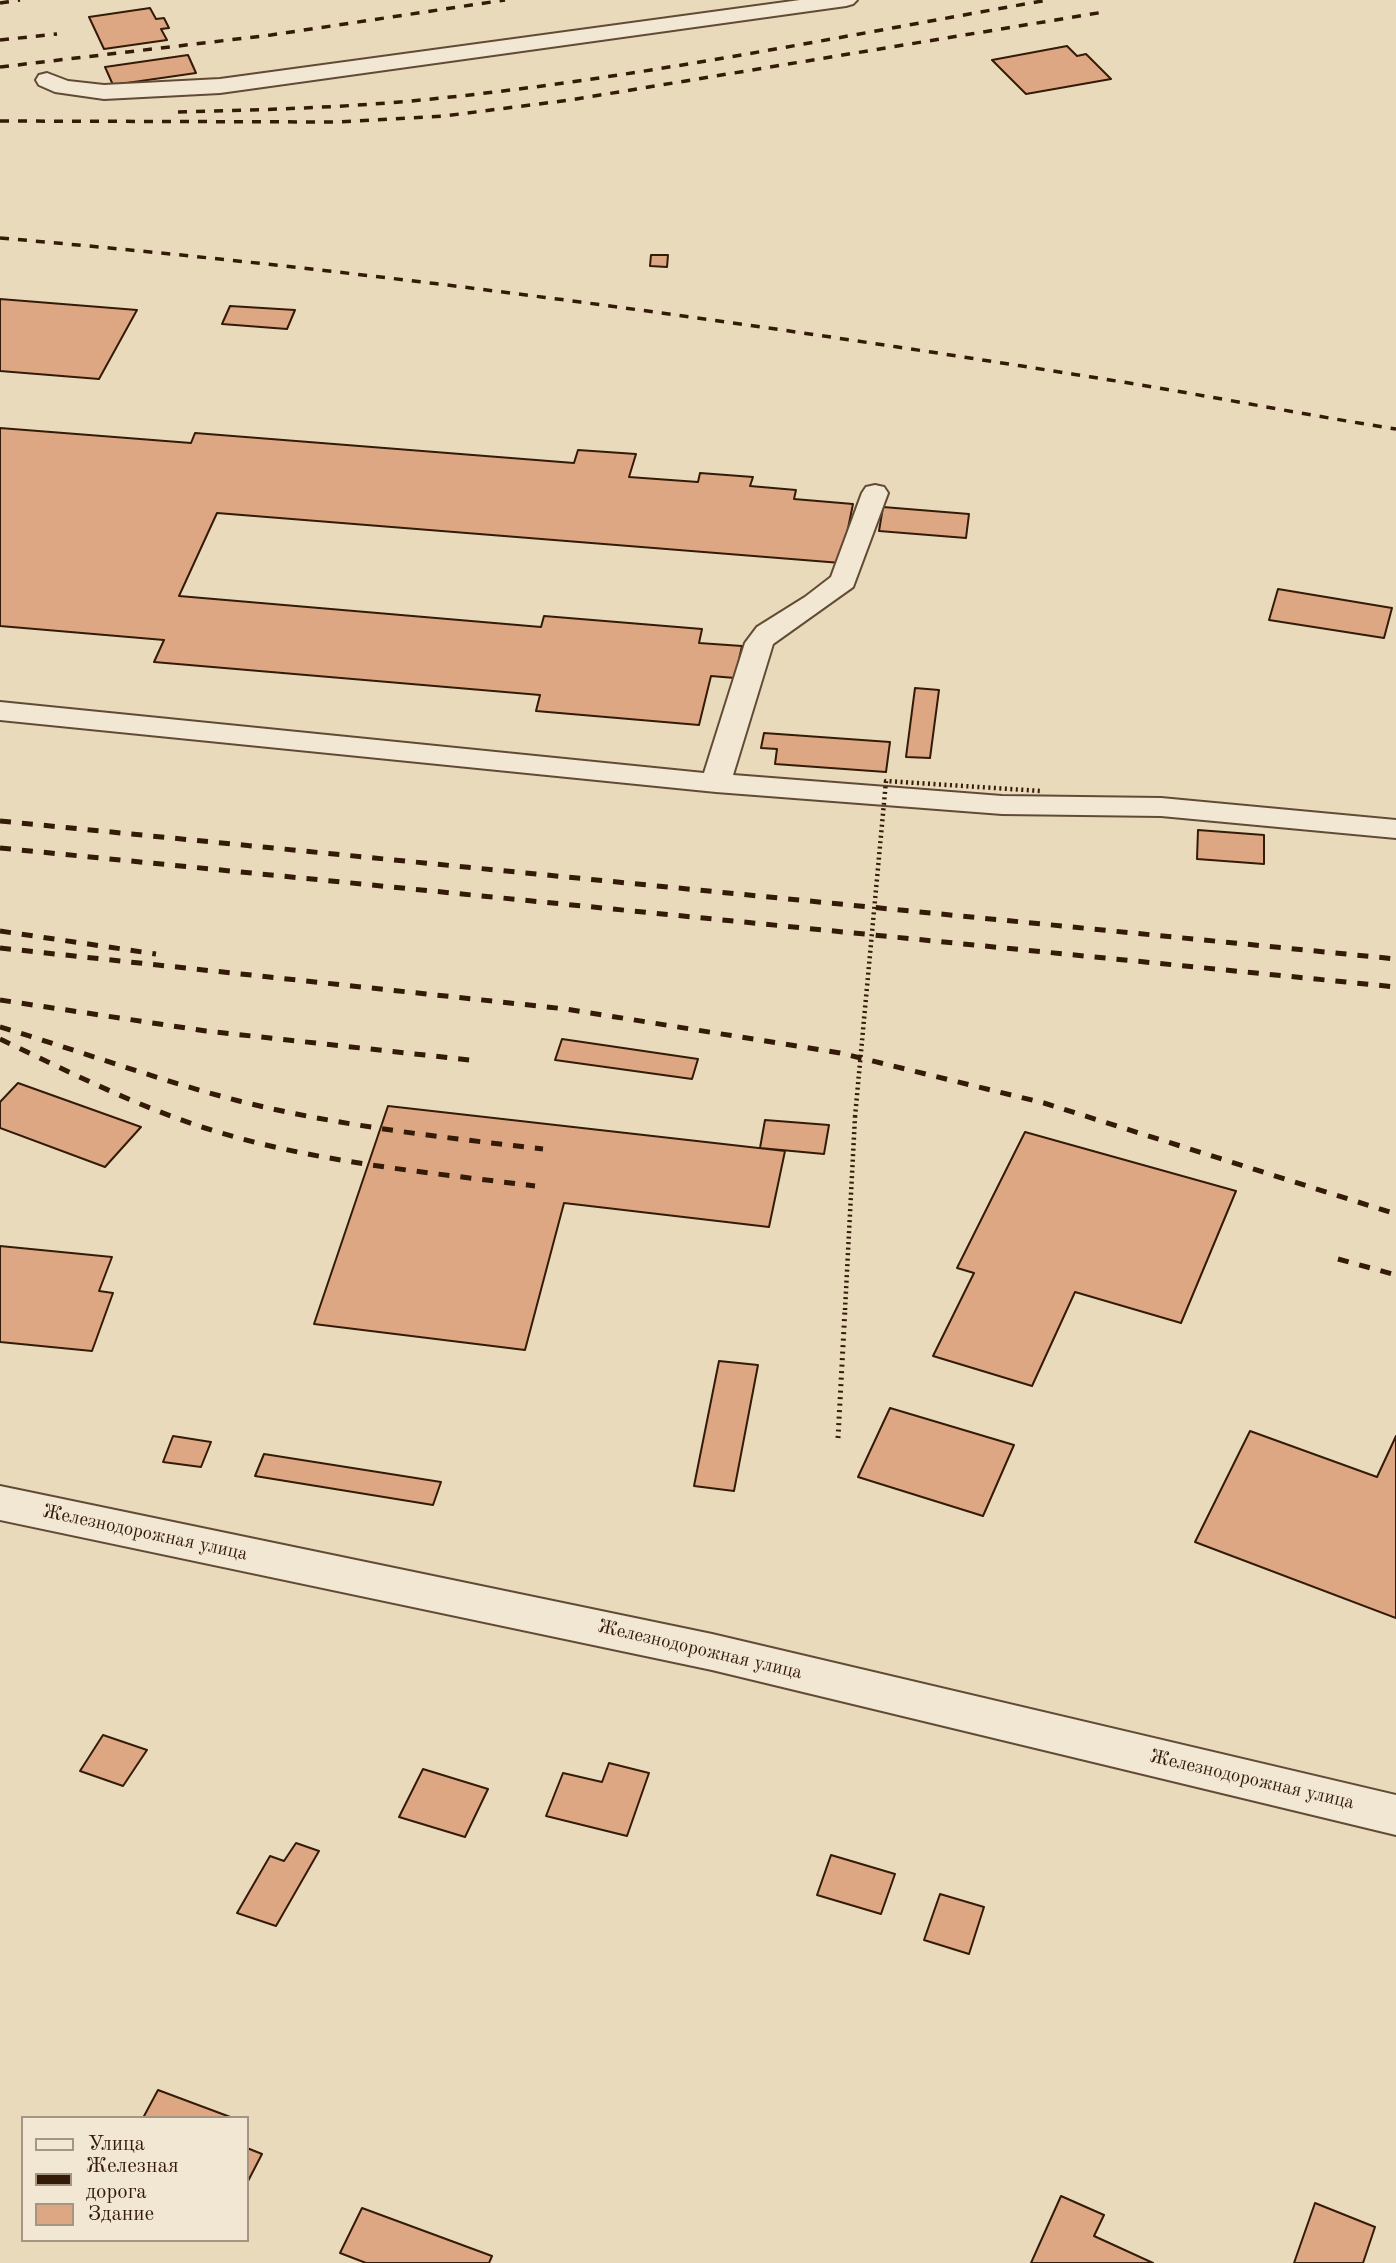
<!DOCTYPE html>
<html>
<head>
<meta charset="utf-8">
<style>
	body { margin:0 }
	#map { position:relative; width:1396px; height:2263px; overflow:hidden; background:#eadabc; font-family:"Old Standard TT",serif }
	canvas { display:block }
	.legend { position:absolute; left:21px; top:2116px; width:228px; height:126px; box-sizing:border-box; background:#f1e7d3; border:2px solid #a59582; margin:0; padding:9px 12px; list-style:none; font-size:21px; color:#341b08 }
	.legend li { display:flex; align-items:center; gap:14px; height:35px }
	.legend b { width:35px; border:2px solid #a59582 }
</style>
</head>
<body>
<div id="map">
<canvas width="1396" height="2263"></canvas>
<ul class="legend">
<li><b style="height:9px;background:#f1e7d3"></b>Улица</li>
<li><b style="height:9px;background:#341b08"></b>Железная дорога</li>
<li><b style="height:19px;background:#dda784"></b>Здание</li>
</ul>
</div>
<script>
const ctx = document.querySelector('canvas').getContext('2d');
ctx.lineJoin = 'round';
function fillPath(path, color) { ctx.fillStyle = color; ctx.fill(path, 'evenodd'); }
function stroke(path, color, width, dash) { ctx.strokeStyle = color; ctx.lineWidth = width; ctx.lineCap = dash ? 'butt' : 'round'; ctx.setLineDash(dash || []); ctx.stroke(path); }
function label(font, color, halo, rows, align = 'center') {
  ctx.font = font + ' "Old Standard TT",serif'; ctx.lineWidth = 5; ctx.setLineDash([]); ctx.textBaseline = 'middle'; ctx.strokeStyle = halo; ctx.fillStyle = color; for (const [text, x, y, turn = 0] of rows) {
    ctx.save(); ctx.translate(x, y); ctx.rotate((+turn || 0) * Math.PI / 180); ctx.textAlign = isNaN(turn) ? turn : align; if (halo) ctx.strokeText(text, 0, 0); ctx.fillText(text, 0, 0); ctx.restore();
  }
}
const building = new Path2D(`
	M150,8L156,19L164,18L169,28L161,29L167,40L104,49L89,17Z
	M1067,46L1077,56L1086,54L1111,79L1026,94L992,60Z
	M188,55L196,73L113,85L105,67Z
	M651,255H668L667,267L650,266Z
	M0,299L137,310L99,379L0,371Z
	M230,306L295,310L287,329L222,324Z
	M0,428L191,443L195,433L574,463L578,450L636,454L629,477L698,482L700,473L753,477L750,486L796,490L794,499L853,504L841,563L217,513L179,596L541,627L544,616L702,629L699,643L742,646L735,678L711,676L699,725L536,711L540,695L154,662L164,640L0,626Z
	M883,507L969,514L966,538L879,531Z
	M1278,589L1392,608L1384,638L1269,620Z
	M915,688L939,690L930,758L906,757Z
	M764,733L890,742L886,772L775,764L777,749L761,748Z
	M1198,830L1264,835V864L1197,859Z
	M562,1039L698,1059L692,1079L555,1060Z
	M18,1083L141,1127L105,1167L0,1128V1102Z
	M388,1106L785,1151L769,1227L564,1203L525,1350L314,1324Z
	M765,1120L829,1125L824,1154L760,1148Z
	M1025,1132L1236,1191L1181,1323L1075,1292L1032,1386L933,1356L974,1273L957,1268Z
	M0,1246L112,1257L99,1291L113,1293L92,1351L0,1342Z
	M719,1361L758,1365L734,1491L694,1486Z
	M890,1408L1014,1445L983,1516L858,1477Z
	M1250,1431L1377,1477L1396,1436V1618L1195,1542Z
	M173,1436L211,1442L201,1467L163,1462Z
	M264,1454L441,1482L433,1505L255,1476Z
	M103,1735L147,1750L123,1786L80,1771Z
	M609,1763L649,1773L627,1836L546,1816L563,1773L602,1782Z
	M423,1769L488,1789L465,1837L399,1817Z
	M296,1843L319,1851L276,1926L237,1913L270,1856L284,1861Z
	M831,1855L895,1874L881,1914L817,1895Z
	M940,1894L984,1907L969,1954L924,1940Z
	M158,2090L233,2118H143Z
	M247,2148L262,2154L247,2183Z
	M1061,2196L1104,2215L1094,2236L1153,2263H1031Z
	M1315,2203L1375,2227L1363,2263H1294Z
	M362,2208L492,2256L489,2263H366L340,2253Z`);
const pathFar1 = new Path2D(`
	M845,1310L855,1117`);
const path = new Path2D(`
	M838,1438L845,1309`);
const service = new Path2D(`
	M800,0H857L853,4L846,6L220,93L104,99L55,92L39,85L36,80L39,75L47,73L68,81L104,85L220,79Z
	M875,485L884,487L888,493L853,587L773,644L733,775L1002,796L1161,798L1396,820V838L1161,816L1002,814L716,792L0,720V702L704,773L745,643L757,627L805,597L831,577L862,493L866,487Z`);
const minor = new Path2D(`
	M0,1486L712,1634L1396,1795V1835L712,1670L0,1520Z`);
const railFar1 = new Path2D(`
	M0,3L20,0
	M0,40L57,34
	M0,67L271,35L505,0
	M178,112C256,110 333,108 411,101C625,81 836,37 1048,0
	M0,121L339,122L444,116L570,100L1104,12
	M0,238C372,270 741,321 1110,380C1205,395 1300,414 1396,429`);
const rail = new Path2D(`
	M0,821L1396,959
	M0,848L1396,987
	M0,931L156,954
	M0,948L566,1009L840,1053L1044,1103L1396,1214
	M0,1000L206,1031L470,1060
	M0,1027C80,1051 158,1080 239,1101C338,1126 441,1137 543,1149
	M0,1039C67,1071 134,1105 205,1128C311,1162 425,1172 535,1186
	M1338,1259L1396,1275`);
const pathBridge = new Path2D(`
	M855,1117L886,781L1041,791`);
const streetNames = [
	["Железнодорожная улица",145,1533,12],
	["Железнодорожная улица",700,1650,13],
	["Железнодорожная улица",1252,1780,13]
];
fillPath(building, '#dda784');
stroke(building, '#341b08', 2);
stroke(service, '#624b35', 4);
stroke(minor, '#624b35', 4);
stroke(pathFar1, '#341b08', 4.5, [2, 3.5]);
stroke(path, '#341b08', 5, [2, 4.5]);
fillPath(service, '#f1e7d3');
fillPath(minor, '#f1e7d3');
stroke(railFar1, '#341b08', 3.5, [9, 9]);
stroke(rail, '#341b08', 5, [11, 11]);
stroke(pathBridge, '#341b08', 4.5, [2, 3.5]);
label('19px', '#341b08', '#f1e7d3', streetNames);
</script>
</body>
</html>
